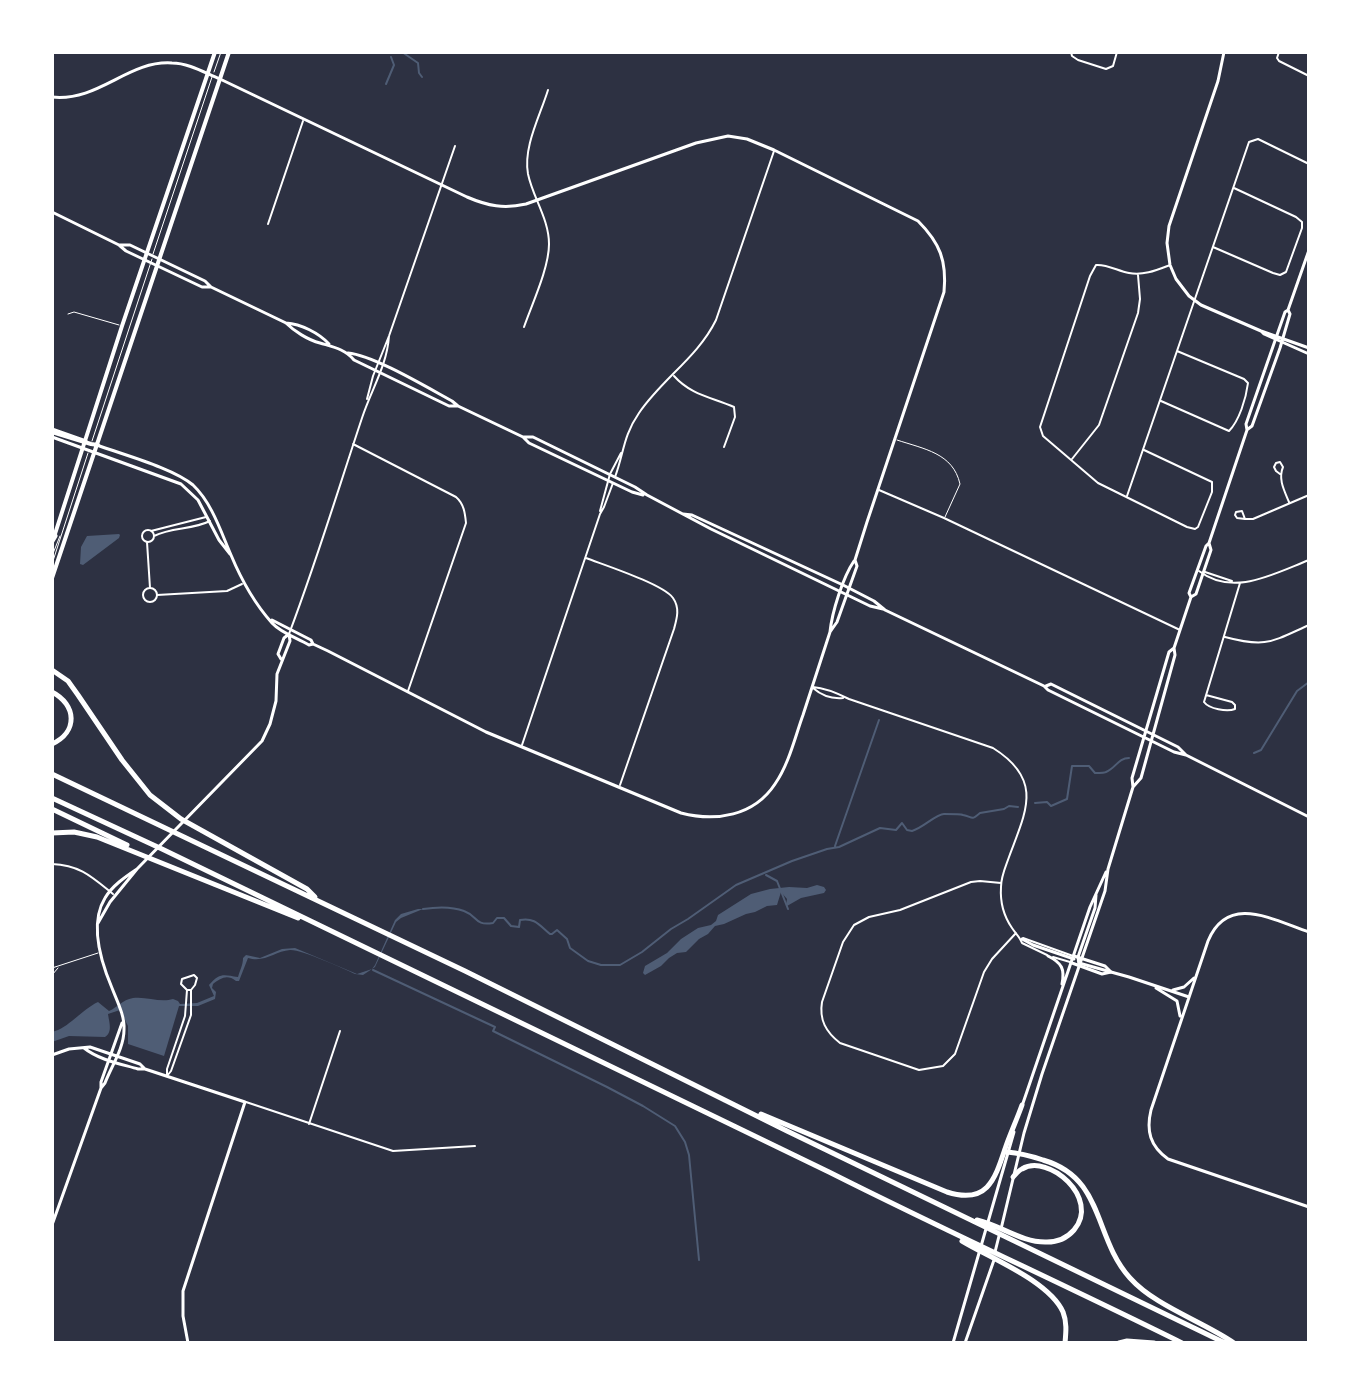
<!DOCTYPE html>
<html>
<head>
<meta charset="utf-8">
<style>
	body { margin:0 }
	#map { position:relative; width:1361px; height:1395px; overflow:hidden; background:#2d3142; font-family:Raleway,sans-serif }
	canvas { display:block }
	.frame { position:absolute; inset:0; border:54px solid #fff; pointer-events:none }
</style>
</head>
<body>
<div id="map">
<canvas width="1361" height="1395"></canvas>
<div class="frame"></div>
</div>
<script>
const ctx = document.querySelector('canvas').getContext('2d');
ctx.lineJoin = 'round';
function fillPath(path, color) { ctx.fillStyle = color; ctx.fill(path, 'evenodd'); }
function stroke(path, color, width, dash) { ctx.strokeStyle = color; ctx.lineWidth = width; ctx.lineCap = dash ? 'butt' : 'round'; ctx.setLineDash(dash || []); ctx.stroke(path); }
const water = new Path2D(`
	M119,534L120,535L119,538L83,565L80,564L81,547L87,536Z
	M817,885L824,887L826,890L824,893L801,898L787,906L786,905L787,899L781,892L777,905L767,906L755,912L746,914L724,924L715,926L708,934L699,939L686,952L677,953L669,958L661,966L645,975L643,973L645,966L667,953L681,939L698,928L711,925L716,921L718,915L751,894L770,889L789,887L807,888Z
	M418,909H423L401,918L396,922L375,967L363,975L355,974C345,969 300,949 290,950C275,951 265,963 248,958L239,981H236C227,974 221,978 213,984L212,988L216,992L215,999L198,1006H179L164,1056L128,1044V1026L120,1010L108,1014C109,1022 113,1032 105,1037L69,1036L52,1042V1032C69,1028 81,1010 98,1002L109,1011C118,1007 122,1000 133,998C146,996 160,1003 173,999L178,1001L180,1004L197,1003L214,996L209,985C220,972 224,975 238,977C240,970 243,965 243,958L246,955L260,958L282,949L295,948L357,974L372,969L375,965L395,920L401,914Z`);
const stream = new Path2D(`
	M402,52L418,63L419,73L422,77
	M386,84L394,65L391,57
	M1254,753L1261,750L1297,691L1309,682
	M1035,803L1047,802L1051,806L1067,799L1072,766H1089L1095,773C1097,773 1105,773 1106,772C1116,768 1118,758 1129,758
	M835,846L879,720
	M766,875L777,881L788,909
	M423,909C436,907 451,906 464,911C478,916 474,926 493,923L497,918H504L511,926L519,927L520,920C535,917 540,926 550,934H552L557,930L567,939L570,948L588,961L601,965H620L642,952L671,929L688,919L736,885L792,861L827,849L839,847L880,828L896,830L902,823L907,830L912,831C923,828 936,814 944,814C947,814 961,814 963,815C973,817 971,821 980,813L1004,809L1009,806L1018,807
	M373,970L495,1027L493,1031L607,1087L643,1106L675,1126L685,1142L689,1155L699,1260`);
const service = new Path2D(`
	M214,72L221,52
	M153,254L212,77
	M68,314L74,312L119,325
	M897,440C924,449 953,453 960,484L945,517
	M92,441L152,259
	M52,556L60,536
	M52,564L88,453
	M52,968L98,953
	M52,975L58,968`);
const minor = new Path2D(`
	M1071,52L1072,56L1078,60L1106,69L1113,66L1117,52
	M1279,52L1277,58L1279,61L1309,76
	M268,224L303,121
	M1213,247L1273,273L1280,275L1286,272L1302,228V222L1296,217L1234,188
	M524,327C532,304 549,268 549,244C549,219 533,198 528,174C523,147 540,116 548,90
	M674,376C691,395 711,397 734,407L735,417L724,447
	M367,399L373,376L389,336L455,146
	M1161,401L1229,431C1239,421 1246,399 1248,383L1244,379L1177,351
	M353,444L456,497C464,504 465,513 466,523L408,691
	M1144,450L1212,482V492L1198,527L1195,529L1187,527L1098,483L1043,436L1040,427L1090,276L1096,265C1107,264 1118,271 1129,273C1143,276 1157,270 1170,265
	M1072,459L1099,425L1138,313L1140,299L1138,275
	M1280,474L1276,471L1274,467L1276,463L1280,462L1283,467C1278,479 1284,490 1289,502
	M615,477C624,453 623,436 639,413C662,379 698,357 716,320L774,151
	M879,490L944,518L1180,630
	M1127,496L1249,142L1258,139L1309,164
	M600,511L610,474L621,453
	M1245,519L1237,518L1235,515L1236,512L1242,511L1245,519H1253L1309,495
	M142 536a6 6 0 1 1 12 0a6 6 0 1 1-12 0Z
	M151,531L206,517
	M154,536C172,527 192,530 210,521
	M147,542L150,588
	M586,558C604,565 663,584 673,598C680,608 677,618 674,629L620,785
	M1199,571C1233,597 1273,574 1309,560
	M1205,572L1232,581
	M143 595a7 7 0 1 1 14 0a7 7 0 1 1-14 0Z
	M157,595L227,591L242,584
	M289,634C316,563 338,490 362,418C371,390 387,366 389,336
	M1225,637C1266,648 1271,642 1309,625
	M813,687C826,688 837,693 849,699L993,748C1044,780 1026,811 1009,857C1006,866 1001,876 1001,887C1000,902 1003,915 1012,928C1016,934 1020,937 1022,943L1047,955
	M813,688C821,695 832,699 843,698
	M1206,695L1232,702L1235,705V709C1227,712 1209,709 1204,702L1240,583
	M522,745L600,514L604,507L613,483
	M52,864C80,865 92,877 113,894
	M1001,883L980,881L971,882L900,910L869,917L854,925L843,942L822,1002C819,1020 826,1032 840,1043L919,1070L943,1066L955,1054L984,972L992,959L1016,933
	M1023,938L1073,956
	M1053,957L1070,962
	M167,1075V1069L185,1016L187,990
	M167,1076L171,1071L191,1015V990L195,985L197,978L194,975L182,979L181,984L187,990H191
	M246,1102L393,1151L475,1146
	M309,1124L340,1031`);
const tertiary = new Path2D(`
	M1224,52L1218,81L1169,226L1167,243L1170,265L1176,279L1189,296L1201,305L1261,331L1309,348
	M52,97C99,102 128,60 172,63C189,63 205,73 220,79L467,197C488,206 504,209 526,204L696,143L728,136L747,139L774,150L918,221C940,243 947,261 944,292L867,522L855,560L857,566L837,622L830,632
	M1261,331L1264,334L1309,354
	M52,429L86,441
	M52,437L181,484L198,500L219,540L230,554
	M97,445C124,455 173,468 193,485C212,503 221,532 231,555C241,579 255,604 272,623C281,633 297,638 309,645L313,644L328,651L486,732L681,813C716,822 754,816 775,784C789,764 795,737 803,715C812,687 821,659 830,632C832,612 843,577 854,561
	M272,620L311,640L313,644
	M281,659L278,654L284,638L289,634
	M98,923L110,902L137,869L262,741L270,724L276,701L277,674L290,641L289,634
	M1309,932C1273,920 1228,893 1208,941L1151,1110C1146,1131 1150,1146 1168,1159L1309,1207
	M1074,956L1105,966L1111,972
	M1072,963L1102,974L1111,972L1129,977L1189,997
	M1156,988L1177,1001L1180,1016
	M1173,990L1184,987L1194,978
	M84,1048C99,1060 121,1064 138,1069H144
	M52,1055L69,1049L90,1047L140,1064L145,1069L245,1102L183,1291V1316L188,1343
	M101,1088V1082L122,1023
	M52,1225L101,1088L105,1083C111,1067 124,1048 124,1030C125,1016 117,1001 112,988C101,962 89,924 105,898C112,886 125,877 137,869`);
const secondary = new Path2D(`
	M52,212L119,245L126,251L202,287H211
	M119,245H130L205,281L211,287L286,323C294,331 308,340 320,343C333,347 345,349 354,360L449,406H458
	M286,323C301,324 319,333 329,344
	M348,353C373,355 428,388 452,401L458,406L523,437L529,443L632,492L643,495
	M1248,429L1252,426L1280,348L1290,314L1288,310
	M523,437H533L635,487L647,495L711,529L870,606L883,609
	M683,514L692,515L843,585L874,601L885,610L1044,686L1048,690L1174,752L1186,755
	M1191,597L1189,593L1206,546L1209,543L1247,430L1246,424L1285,312L1288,310L1309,250
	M1046,686L1051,684L1178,747L1186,755L1309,817
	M1133,787L1141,778L1175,655L1174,648
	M1022,939L1033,945L1074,959
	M1048,956C1062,963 1065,969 1062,984
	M1079,963L1111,972
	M1079,965L1078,957L1095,908L1096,895
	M1022,1106L1090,907L1106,872
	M1001,1229L1024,1133L1042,1074L1105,891L1108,869L1133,787L1132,778L1169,652L1174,648L1191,597L1196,594L1211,550L1209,543
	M995,1252L999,1236
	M953,1343L1014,1132
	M965,1343L994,1260`);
const primary = new Path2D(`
	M52,432L91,444L98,445
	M54,537L122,326L215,52
	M52,578L229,52`);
const motorway = new Path2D(`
	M52,541L55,536
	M52,670L68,681L78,695L122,760L150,795L181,819L307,889L315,897
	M52,692C77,705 78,732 52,744
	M52,774L465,971L787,1131L1225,1343
	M52,798L162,849L829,1172C946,1231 1065,1285 1182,1343
	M52,809L127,845
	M52,833L74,832L97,837L298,918
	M761,1114L947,1192C988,1205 995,1179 1006,1146C1011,1132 1017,1119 1022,1105
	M1007,1152C1020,1153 1031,1156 1043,1160C1105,1178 1093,1237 1130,1278C1155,1306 1202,1321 1234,1343
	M977,1220C1000,1225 1022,1243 1047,1242C1058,1242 1067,1238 1074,1230C1101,1198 1048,1153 1022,1169C1019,1170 1016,1174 1013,1177
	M962,1241C990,1258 1049,1281 1063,1312C1067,1322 1066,1332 1065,1343
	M1119,1343L1127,1341L1154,1343`);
fillPath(water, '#4f5d75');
stroke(stream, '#4f5d75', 2);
stroke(service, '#fff', 1);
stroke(minor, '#fff', 2);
stroke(tertiary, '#fff', 3);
stroke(secondary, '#fff', 3);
stroke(primary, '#fff', 4);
stroke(motorway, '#fff', 5);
</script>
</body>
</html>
